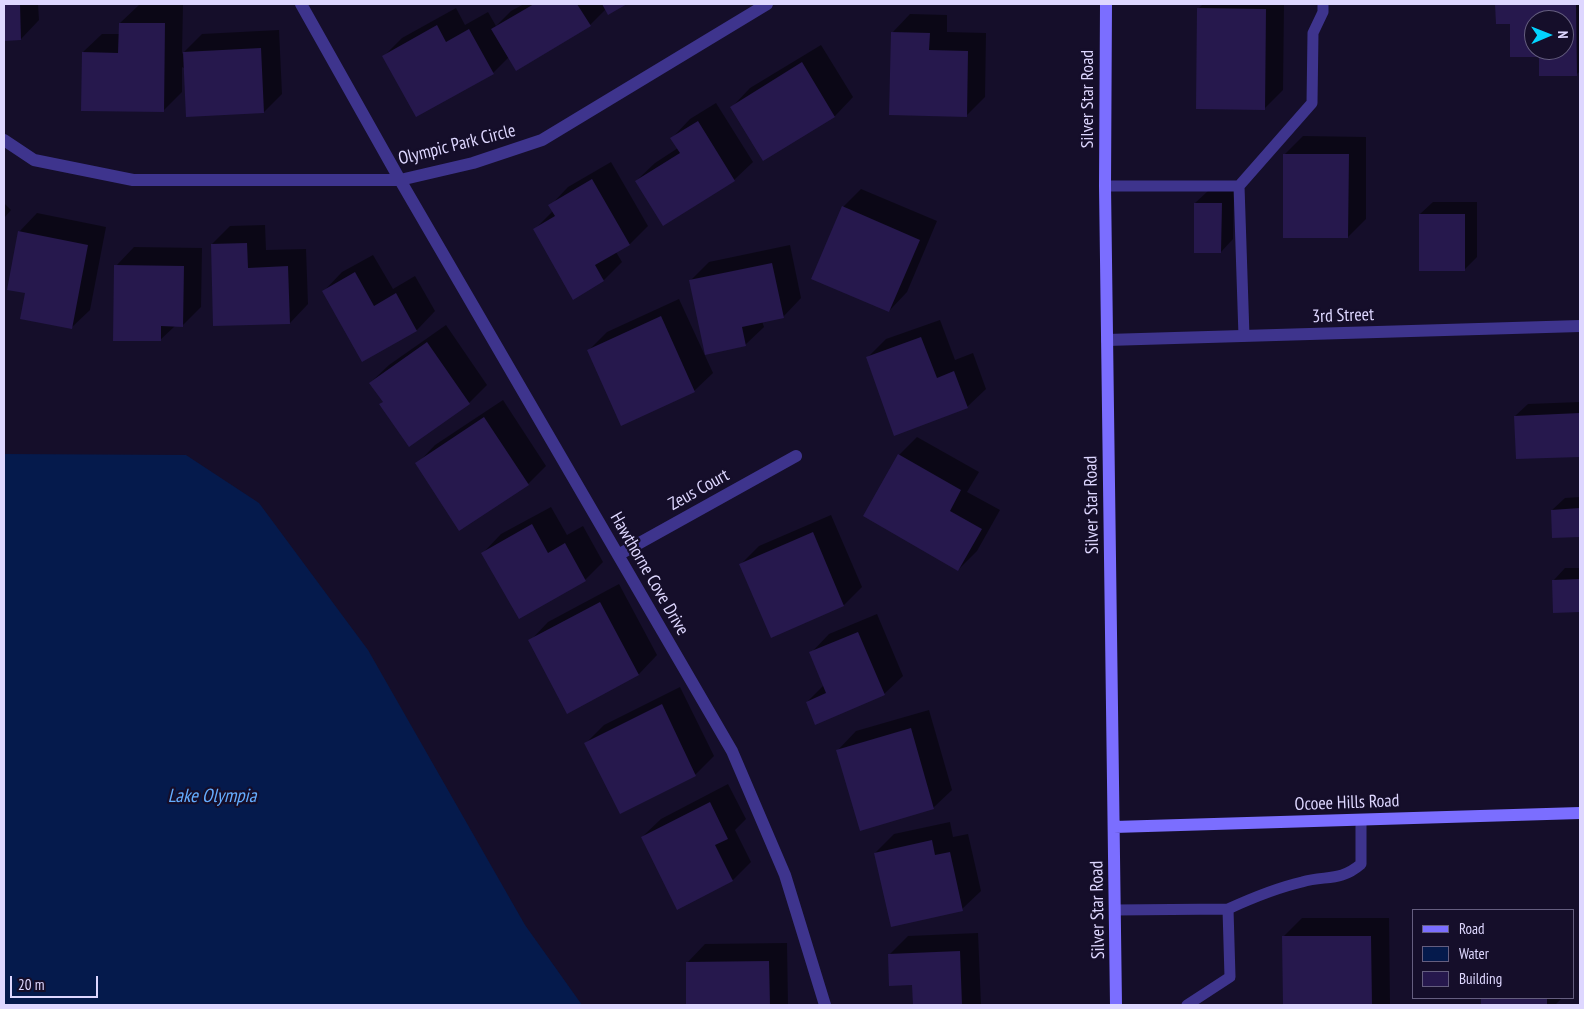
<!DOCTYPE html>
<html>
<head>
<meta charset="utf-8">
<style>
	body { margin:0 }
	#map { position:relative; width:1584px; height:1009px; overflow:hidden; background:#150e2a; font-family:"PT Sans Narrow",sans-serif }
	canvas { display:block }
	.frame { position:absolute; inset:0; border:5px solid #ded7ff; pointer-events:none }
	.legend { position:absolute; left:1412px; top:909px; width:162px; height:90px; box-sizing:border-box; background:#150e2a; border:1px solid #655e7f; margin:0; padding:6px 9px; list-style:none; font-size:15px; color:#ded7ff }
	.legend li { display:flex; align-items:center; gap:10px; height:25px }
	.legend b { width:25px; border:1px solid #655e7f }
	.north { position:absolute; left:1524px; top:10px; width:50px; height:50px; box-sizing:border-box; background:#150e2a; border:1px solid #655e7f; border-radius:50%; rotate:89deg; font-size:14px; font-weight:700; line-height:20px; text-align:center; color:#ded7ff }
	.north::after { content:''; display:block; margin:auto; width:18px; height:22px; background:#03d4ff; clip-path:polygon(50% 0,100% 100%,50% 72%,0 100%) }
	.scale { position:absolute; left:10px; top:976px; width:88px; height:22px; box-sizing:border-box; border:2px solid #ded7ff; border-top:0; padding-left:6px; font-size:15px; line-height:18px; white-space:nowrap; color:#ded7ff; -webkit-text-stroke:4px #150e2a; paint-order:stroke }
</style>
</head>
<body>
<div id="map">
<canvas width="1584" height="1009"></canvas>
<div class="frame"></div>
<ul class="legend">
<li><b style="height:6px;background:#7b6eff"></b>Road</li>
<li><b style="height:14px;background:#051a4c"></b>Water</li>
<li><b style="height:14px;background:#26184d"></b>Building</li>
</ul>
<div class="north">N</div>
<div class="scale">20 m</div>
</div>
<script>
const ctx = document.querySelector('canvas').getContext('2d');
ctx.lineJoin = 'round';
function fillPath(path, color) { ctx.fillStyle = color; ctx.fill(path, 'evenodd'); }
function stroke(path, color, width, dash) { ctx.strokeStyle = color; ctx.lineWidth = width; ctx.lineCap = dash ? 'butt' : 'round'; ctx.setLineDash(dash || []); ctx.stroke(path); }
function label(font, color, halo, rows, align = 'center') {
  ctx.font = font + ' "PT Sans Narrow",sans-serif'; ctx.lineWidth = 4.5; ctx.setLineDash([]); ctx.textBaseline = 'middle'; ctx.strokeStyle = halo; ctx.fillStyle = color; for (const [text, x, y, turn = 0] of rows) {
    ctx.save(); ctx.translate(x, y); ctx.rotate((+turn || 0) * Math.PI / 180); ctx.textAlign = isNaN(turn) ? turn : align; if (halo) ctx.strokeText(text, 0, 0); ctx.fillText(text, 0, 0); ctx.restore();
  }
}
const water = new Path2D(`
	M4,454L186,455L259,503L368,650L525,925L582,1005H4Z`);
const shadow = new Path2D(`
	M4,4H38L39,20L21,39L4,40Z
	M524,4H625L609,13L606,9L590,25L509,57L493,73L384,56L402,38L456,8L465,25L488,12L496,26L511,11Z
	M1203,4H1284L1283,90L1265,108L1198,9Z
	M1497,4H1580V71L1577,74L1540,56H1512L1511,23H1497ZM1534,20H1564V50H1534Z
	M139,5H183L182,54L202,34L279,30L282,94L264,112L182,67V92L164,110L83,52L102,34H120V23Z
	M910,14L947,15V32L986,33L985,97L966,116L892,33Z
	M821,45L853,97L835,116L763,160L732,107L750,88Z
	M716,103L753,162L734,180L636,181L655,163L678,148L672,138L690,119Z
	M1303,136L1366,137V219L1348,237L1284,155Z
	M611,162L648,226L630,244L616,252L622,262L604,280L535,229L553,211L550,206L568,187Z
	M861,189L937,221L907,292L889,311L843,207Z
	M1208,191H1234L1233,239L1221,252L1195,203Z
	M1433,202H1477V257L1464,270L1420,214Z
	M4,203L11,210L4,218Z
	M37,213L106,227L90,310L71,328L27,292L19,232Z
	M265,225L266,250L306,249L308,304L290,323L212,244L230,226Z
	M790,245L801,298L783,317L762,321L764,327L745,345L691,280L709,262Z
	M134,247L202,248L201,307L182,326H175L160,340L116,266Z
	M373,255L393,289L415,276L435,311L417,330L363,360L324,291L342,272Z
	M679,299L713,373L694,391L588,351L607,332Z
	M940,320L955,360L973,353L986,389L967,407L867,358L886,339Z
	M446,325L487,385L469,403L384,402L370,383L389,365Z
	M503,400L546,466L528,484L417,464L435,445Z
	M1580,402V456L1517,458L1515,416L1528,404Z
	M917,437L979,472L967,492L1000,510L977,551L958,570L899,455Z
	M1580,497V536L1554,537L1552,510L1565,498Z
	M551,507L567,535L583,526L603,562L585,580L483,553L501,534Z
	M831,515L862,587L844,605L772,636L741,564L759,546Z
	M1565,568H1580V611L1554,612L1553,581Z
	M619,584L657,655L639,674L568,712L530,641L548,622Z
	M877,614L903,676L884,694L807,702L824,685L811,653L829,634Z
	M680,687L714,756L696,774L620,812L586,743L604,725Z
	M929,710L952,790L933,808L838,750L856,731Z
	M728,784L746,819L735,830L751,862L733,880L642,837L661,819Z
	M950,822L953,837L968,834L981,891L962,909L875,853L894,834Z
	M1302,918H1389L1390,1005H1284L1283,937Z
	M978,933L981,1005H914L913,983L889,955L908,936Z
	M787,943L788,1005H687V963L705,944Z
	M1482,998H1562L1555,1005H1482Z`);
const building = new Path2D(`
	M4,4H20L21,40L4,41Z
	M534,4H577L591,26L516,71L491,29Z
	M602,4H627L608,15Z
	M1495,4H1576L1577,76H1539V57H1510V24H1496ZM1534,20H1564V50H1534Z
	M1197,8L1266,9L1265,110L1196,109Z
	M119,23H165L164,112L81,111L82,52L118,53Z
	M437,25L446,42L469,29L494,74L416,117L382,56Z
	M891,32L930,33L929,50L968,51L967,117L889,115Z
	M261,48L264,113L186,117L183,52Z
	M802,62L835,117L763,161L730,107Z
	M698,121L735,181L663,226L635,181L680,153L670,138Z
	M1283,154H1349L1348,238H1283Z
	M592,179L630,245L595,265L604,281L573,300L533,229L555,216L548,205Z
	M1194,203H1222L1221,253H1194Z
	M842,206L920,240L889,312L811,279Z
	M1419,214H1465V271H1419Z
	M18,231L88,245L72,329L20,319L25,293L7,290Z
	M247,243L248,268L288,266L290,324L213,326L211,244Z
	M772,263L784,318L742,327L746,346L705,355L689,280Z
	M114,265L184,266L183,327L161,326V341H113Z
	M355,272L374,306L396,293L417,331L362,362L322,291Z
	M661,316L695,392L621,426L587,350Z
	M921,337L937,378L954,371L968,408L894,436L866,357Z
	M427,342L470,404L409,447L379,404L383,402L369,383Z
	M1580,413V457L1516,459L1514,416Z
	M484,417L529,485L459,531L415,463Z
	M898,454L961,490L950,511L982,529L958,571L863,516Z
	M1580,508V537L1552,538L1551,510Z
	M532,524L548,553L565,543L586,581L519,619L481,553Z
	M813,532L844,606L771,638L739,564Z
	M1580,579V612L1553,613L1552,580Z
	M600,602L639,675L567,714L528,640Z
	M858,632L885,695L815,725L806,702L826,693L809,652Z
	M662,704L696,776L620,814L584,743Z
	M911,728L934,809L860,831L836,750Z
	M710,802L728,839L715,845L733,881L677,910L641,837Z
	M932,840L935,855L950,852L963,911L891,927L874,853Z
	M1282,936H1371L1372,1005H1283Z
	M960,951L962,1005H913L912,985L889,986L888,954Z
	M769,961L770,1005H686V962Z
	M1481,998H1547V1005H1481Z`);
const lane = new Path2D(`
	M1105,186H1239
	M1244,336L1239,186L1312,103L1313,33L1323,12V4
	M1228,909C1252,898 1276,888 1302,882C1326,875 1340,882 1361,864V820
	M1115,910L1228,909L1230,977L1187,1005`);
const street = new Path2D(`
	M301,4L400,180L732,751L785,875L825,1005
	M4,140L34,160L133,180H400L473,163L542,140L767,4
	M1107,340L1580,326
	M618,555L796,456`);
const secondary = new Path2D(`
	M1106,4L1105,186L1116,1005
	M1114,827L1580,813`);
const streetNames = [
	["Silver Star Road",1088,99,-90],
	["Olympic Park Circle",457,145,-14],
	["3rd Street",1343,316,-2],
	["Zeus Court",699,490,-29],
	["Silver Star Road",1092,505,-91],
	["Hawthorne Cove Drive",649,574,60],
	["Ocoee Hills Road",1347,803,-2],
	["Silver Star Road",1098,910,-91]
];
const waterNames = [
	["Lake Olympia",212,797]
];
fillPath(water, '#051a4c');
fillPath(shadow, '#0007');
fillPath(building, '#26184d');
stroke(lane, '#3e348d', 11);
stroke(street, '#3e348d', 12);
stroke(secondary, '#7b6eff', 12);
label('18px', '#ded7ff', '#150e2a', streetNames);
label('italic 19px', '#65adff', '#150e2a', waterNames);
</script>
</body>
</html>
